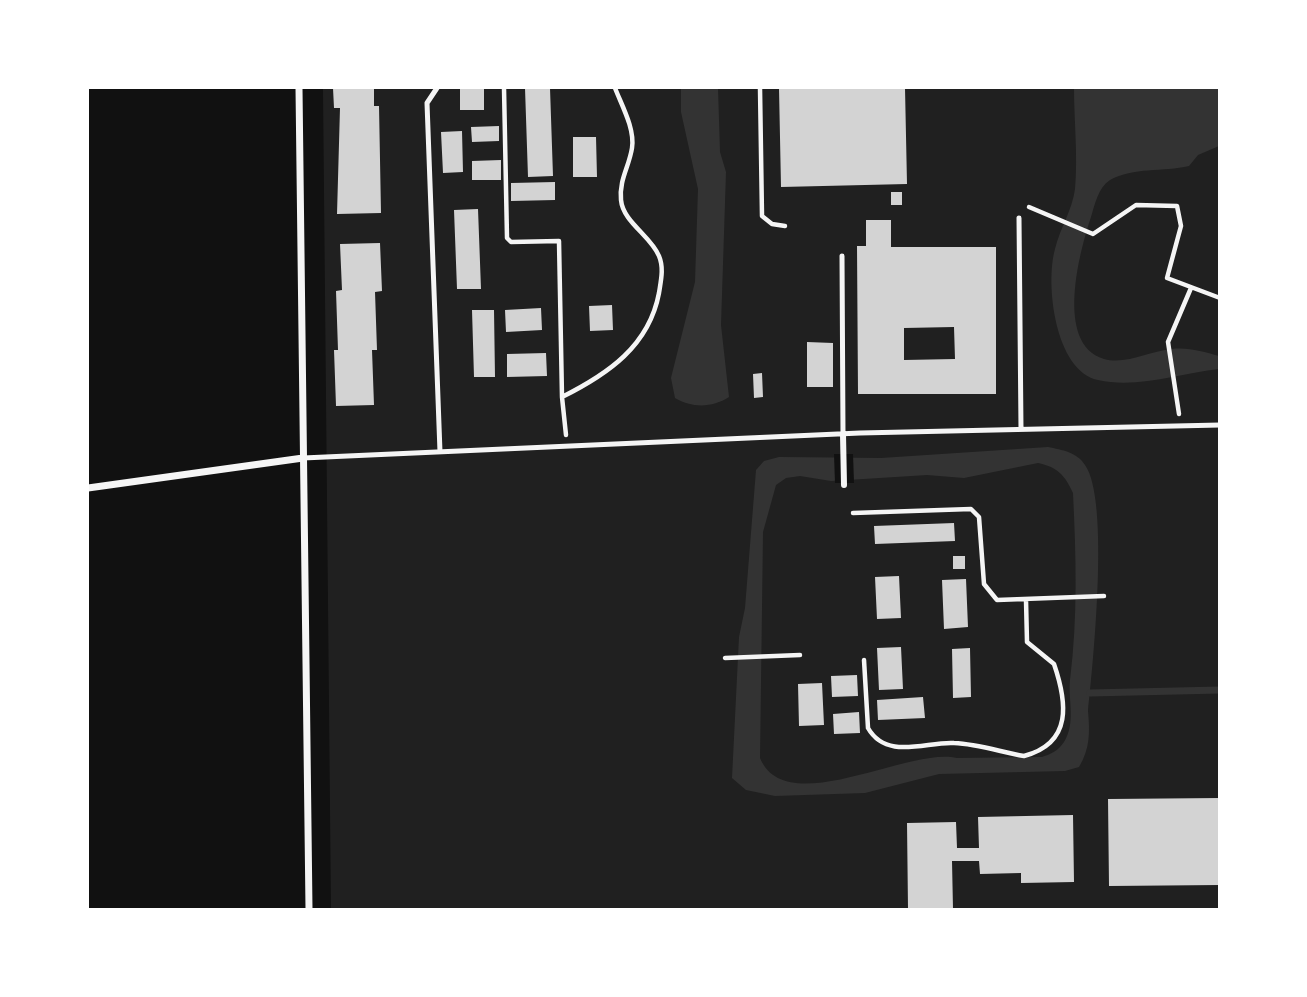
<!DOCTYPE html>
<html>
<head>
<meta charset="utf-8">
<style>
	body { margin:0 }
	#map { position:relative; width:1307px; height:997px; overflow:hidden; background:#111; font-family:Arial,sans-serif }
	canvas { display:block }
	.frame { position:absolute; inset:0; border:89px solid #fff; pointer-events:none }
</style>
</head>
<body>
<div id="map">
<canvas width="1307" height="997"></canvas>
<div class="frame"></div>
</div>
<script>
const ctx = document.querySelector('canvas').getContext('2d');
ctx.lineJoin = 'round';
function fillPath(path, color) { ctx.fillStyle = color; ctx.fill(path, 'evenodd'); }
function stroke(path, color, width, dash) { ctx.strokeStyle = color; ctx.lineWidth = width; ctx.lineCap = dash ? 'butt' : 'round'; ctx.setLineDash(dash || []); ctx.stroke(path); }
const green = new Path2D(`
	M323,88H1219V909H331Z`);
const water = new Path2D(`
	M681,88H718L720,152L726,172L721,325L729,397C712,408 692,408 675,398L671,378L695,282L698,189L681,112Z
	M1074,88H1219V146L1198,155L1189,166C1163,172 1133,167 1110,180C1098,188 1095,204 1091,217C1080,250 1054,344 1104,359C1126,365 1150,351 1172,349C1188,347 1204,352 1219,356V369C1181,373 1137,389 1098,380C1055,371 1045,284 1055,249C1060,228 1072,211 1075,189C1078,156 1074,120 1074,88Z
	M1048,447C1062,450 1077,452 1085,465C1110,500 1093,664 1088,711C1090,732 1090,749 1079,767L1065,771L939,774L865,793L775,796L746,790L732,778L739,637L745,608L756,470L764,461L779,457L881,458ZM1038,463C1057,467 1065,475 1073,493C1076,556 1078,616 1070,680C1068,701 1076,723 1064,742C1058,751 1051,754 1042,757L957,758C909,746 786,821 760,758L763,532L776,485L786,478L800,476L831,481L927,475L964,478Z`);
const pier = new Path2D(`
	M834,454H853L854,483H835Z`);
const stream = new Path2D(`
	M1090,693L1220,690`);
const building = new Path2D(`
	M333,88H374V106H379L381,213L337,214L340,108H334Z
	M460,88H484V110H460Z
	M525,88H550L553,176L528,177Z
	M779,88H905L907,184L781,187Z
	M499,126V141L472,142L471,127Z
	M462,131L463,172L443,173L441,132Z
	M573,137H596L597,177H573Z
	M501,160V180H472V161Z
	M555,182V200L511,201V183Z
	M891,192H902V205H891Z
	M478,209L481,289H457L454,210Z
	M866,220H891V247H996V394H858L857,246H866ZM954,327L955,359L904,360V328Z
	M380,243L382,291L375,292L377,350H372L374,405L336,406L334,350H338L336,291L342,290L340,244Z
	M612,305L613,330L590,331L589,306Z
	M541,308L542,330L506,332L505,310Z
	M472,310H494L495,377H474Z
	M807,342L833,343V387H807Z
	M546,353L547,376L507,377V354Z
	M762,373L763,397L754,398L753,374Z
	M954,523L955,541L875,544L874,526Z
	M953,556H965V569H953Z
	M899,576L901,618L877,619L875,577Z
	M966,579L968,627L944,629L942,580Z
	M901,647L903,689L879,690L877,648Z
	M970,648L971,697L953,698L952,649Z
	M857,675L858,696L832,697L831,676Z
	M822,683L824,725L799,726L798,684Z
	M923,697L925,718L878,720L877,700Z
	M859,712L860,733L834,734L833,714Z
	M1220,798V885L1109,886L1108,799Z
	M1073,815L1074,882L1021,883V873L980,874L979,861H952L953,909H908L907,823L956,822L957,848H979L978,817Z`);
const path = new Path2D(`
	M504,88L507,238L511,242L559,241L562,397L566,435
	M760,88L762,216L772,224L785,226
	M1029,207L1093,234L1136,205L1177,206L1181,226L1167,278L1220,298
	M562,397C608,374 649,346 659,293C661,280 664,268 659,256C651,236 623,222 621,200C619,180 629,167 632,148C635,129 622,106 615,88
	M1179,414L1168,342L1191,288
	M853,513L971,509L979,517L984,584L997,600L1104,596
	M725,658L800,655
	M864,660L868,728C887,761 927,741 954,743C978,744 1001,752 1024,756C1073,743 1067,702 1054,664L1027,642L1026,600`);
const service = new Path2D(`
	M437,88L427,103L440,452
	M1019,218L1021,429
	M842,256L843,434
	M303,458L860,433L1220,425`);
const pedestrian = new Path2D(`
	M843,434L844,485`);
const minor = new Path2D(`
	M299,88L309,909
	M88,488L303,458`);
fillPath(green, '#202020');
fillPath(water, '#333');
fillPath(pier, '#111');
stroke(stream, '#333', 7);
fillPath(building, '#d3d3d3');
stroke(path, '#f5f5f5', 4.5);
stroke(service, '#f5f5f5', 5);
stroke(pedestrian, '#f5f5f5', 6);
stroke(minor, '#f5f5f5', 7);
</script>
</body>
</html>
